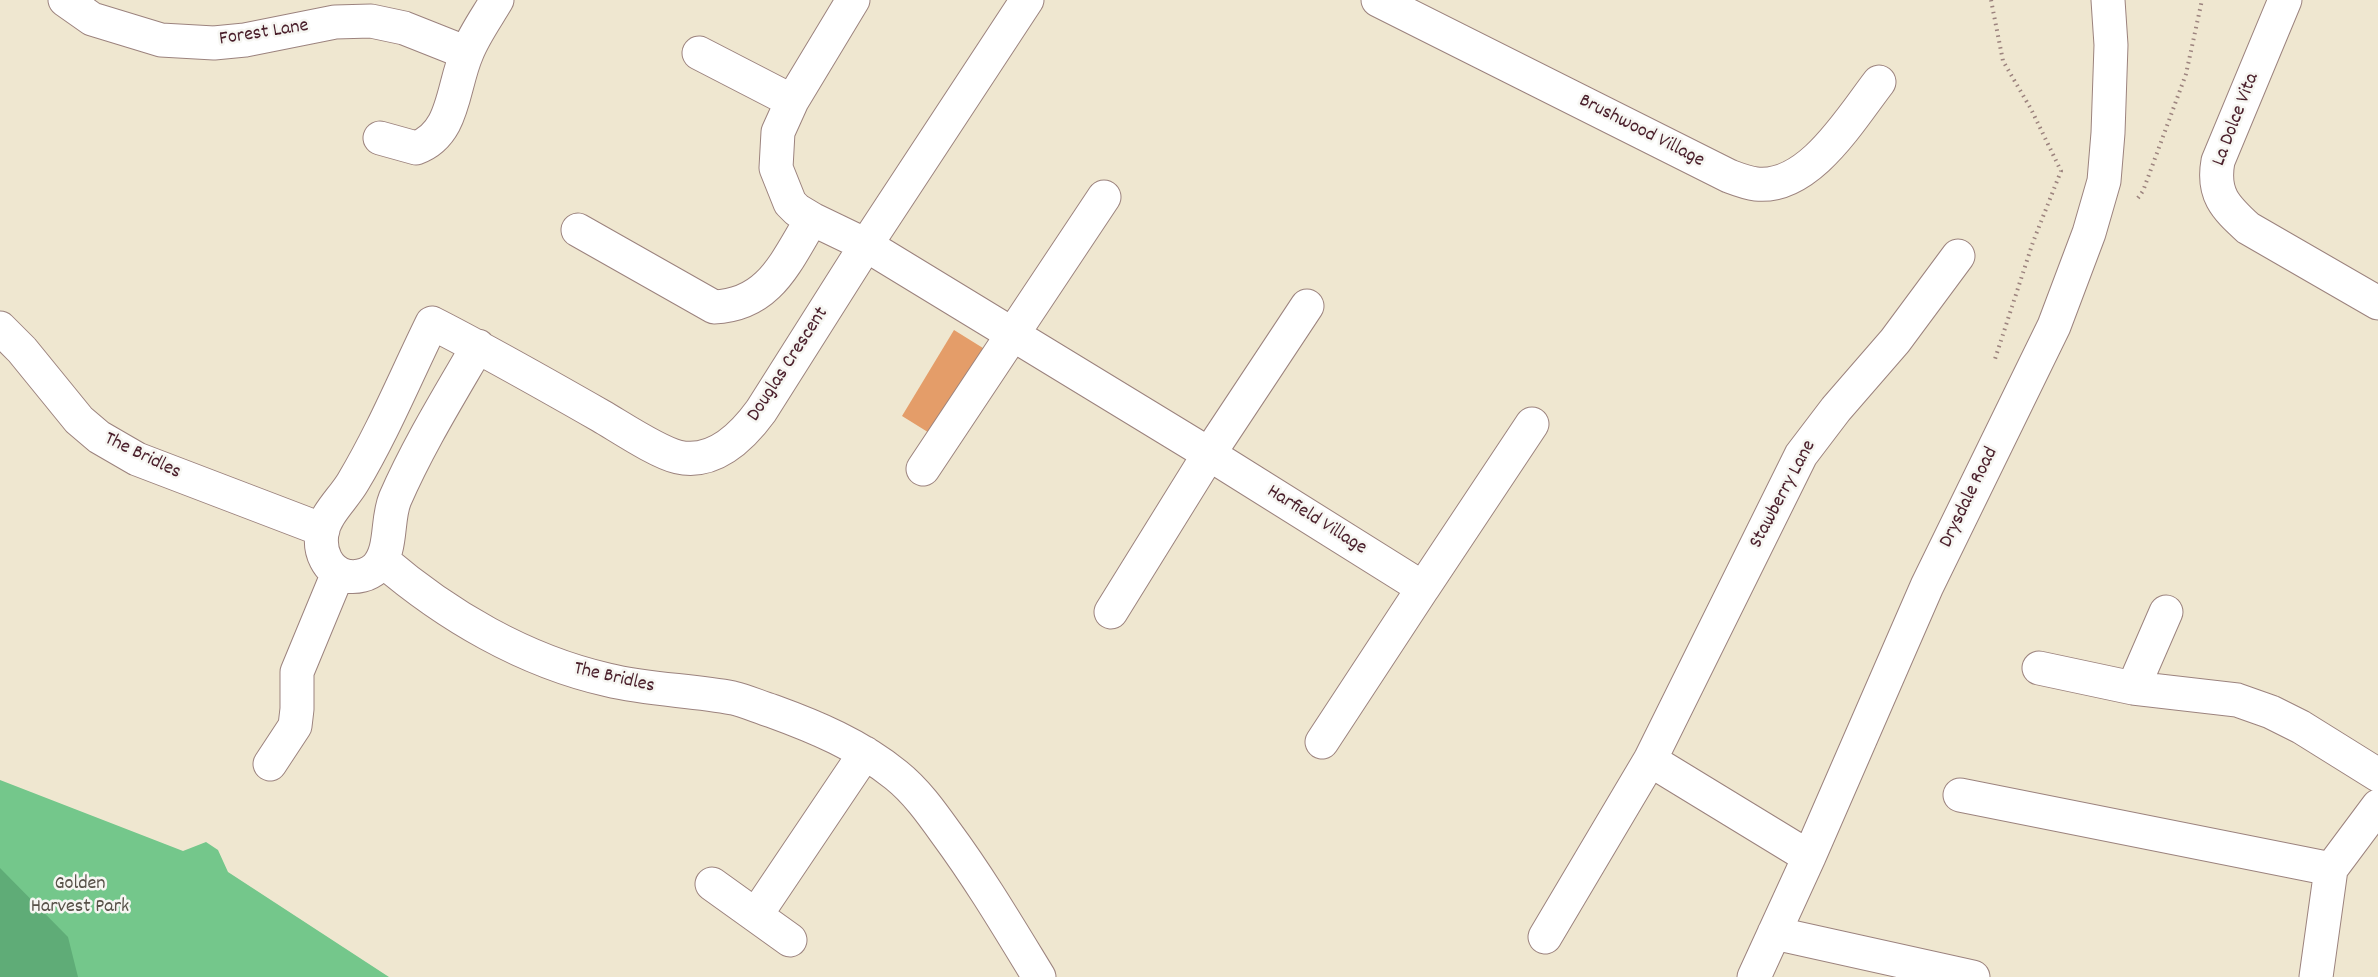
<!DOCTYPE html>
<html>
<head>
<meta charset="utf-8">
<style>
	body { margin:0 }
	canvas { display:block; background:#efe7d0 }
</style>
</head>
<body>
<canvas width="2378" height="977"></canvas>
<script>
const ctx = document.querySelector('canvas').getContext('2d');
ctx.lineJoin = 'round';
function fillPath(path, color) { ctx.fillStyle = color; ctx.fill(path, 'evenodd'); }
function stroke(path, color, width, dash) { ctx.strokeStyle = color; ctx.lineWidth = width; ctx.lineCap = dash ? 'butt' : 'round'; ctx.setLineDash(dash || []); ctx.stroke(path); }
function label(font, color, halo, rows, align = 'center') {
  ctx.font = font + ' Dekko,sans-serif'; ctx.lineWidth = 5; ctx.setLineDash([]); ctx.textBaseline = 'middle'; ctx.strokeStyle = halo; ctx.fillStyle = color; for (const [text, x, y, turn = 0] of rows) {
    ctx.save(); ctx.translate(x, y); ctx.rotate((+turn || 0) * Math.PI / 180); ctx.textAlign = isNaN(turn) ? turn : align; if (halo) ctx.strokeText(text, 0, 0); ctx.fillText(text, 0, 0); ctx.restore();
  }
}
const green = new Path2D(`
	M0,780L183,851L206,842L218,850L228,872L389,977H0Z`);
const forest = new Path2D(`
	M0,868L68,937L78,977H0Z`);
const building = new Path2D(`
	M954,330L991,353L939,439L902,416Z`);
const path = new Path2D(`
	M1991,0L2003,61L2031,109L2061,171L2033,242L1995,359
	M2138,198L2143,191L2186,74L2202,0`);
const minor = new Path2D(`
	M65,0L92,19L161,40L214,43L245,40L335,22L371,21L404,28L467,53
	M1378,0L1729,176C1737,179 1747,183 1756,184C1809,190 1851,118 1879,82
	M2285,0L2218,161C2212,194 2225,207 2248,228L2378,303
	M699,53L792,101L778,132L776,168L790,203L797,210L812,219
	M792,101L853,0
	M380,138L416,148C455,134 452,87 467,53C474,35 487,17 497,0
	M578,230L714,307C770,305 786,261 812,219L866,245L1209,454L1423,588L1532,424
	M0,328L22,350L79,420L99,437L137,459L323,530
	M478,346C449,396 418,446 395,499C386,521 393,550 376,568C368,575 357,578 346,576C327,571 319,551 322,533C325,514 343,499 353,482C383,432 406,376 432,323C489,352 545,384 601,416C620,427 657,452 678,457C714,465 742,437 761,411L866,245L1027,0
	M923,469L1104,197
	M382,560C446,615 524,661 608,680C649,690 692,690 733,698C746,701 759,707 772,711C816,727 859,745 896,775C916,791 931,812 946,833C980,879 1009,928 1039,977
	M1111,612L1209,454L1307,306
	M2039,668L2133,688L2237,700L2271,712L2301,727L2378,775
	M2133,688L2166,612
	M1322,742L1423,588
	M1650,760L1809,857
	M270,764L295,726L297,709V672L338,573
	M1960,795L2331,869L2316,977
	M2331,869L2378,806
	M712,884L790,940
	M756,915L865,753
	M1774,933L1973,977
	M1545,937L1650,760L1801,455L1836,409L1895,341L1958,256
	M1754,977L1809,857L1927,586L2054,326L2089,233L2104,181L2108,133L2111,45L2108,0`);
const streetNames = [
	["Forest Lane",264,34,-9],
	["La Dolce Vita",2237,120,-69],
	["Brushwood Village",1641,132,27],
	["Douglas Crescent",789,365,-57],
	["The Bridles",142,457,26],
	["Stawberry Lane",1784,495,-62],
	["Drysdale Road",1970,498,-64],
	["Harfield Village",1316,521,32],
	["The Bridles",614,679,13]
];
const parkNames = [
	["Golden",80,885],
	["Harvest Park",80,908]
];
fillPath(green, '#74c78b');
fillPath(forest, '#5fac77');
fillPath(building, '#e49d69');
stroke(minor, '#9c837e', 35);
stroke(path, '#9c837e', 4, [1.5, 4.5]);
stroke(minor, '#fff', 33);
label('20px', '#4a1f2b', '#f6f6f2', streetNames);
label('20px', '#575148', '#f6f6f2', parkNames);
</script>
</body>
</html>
